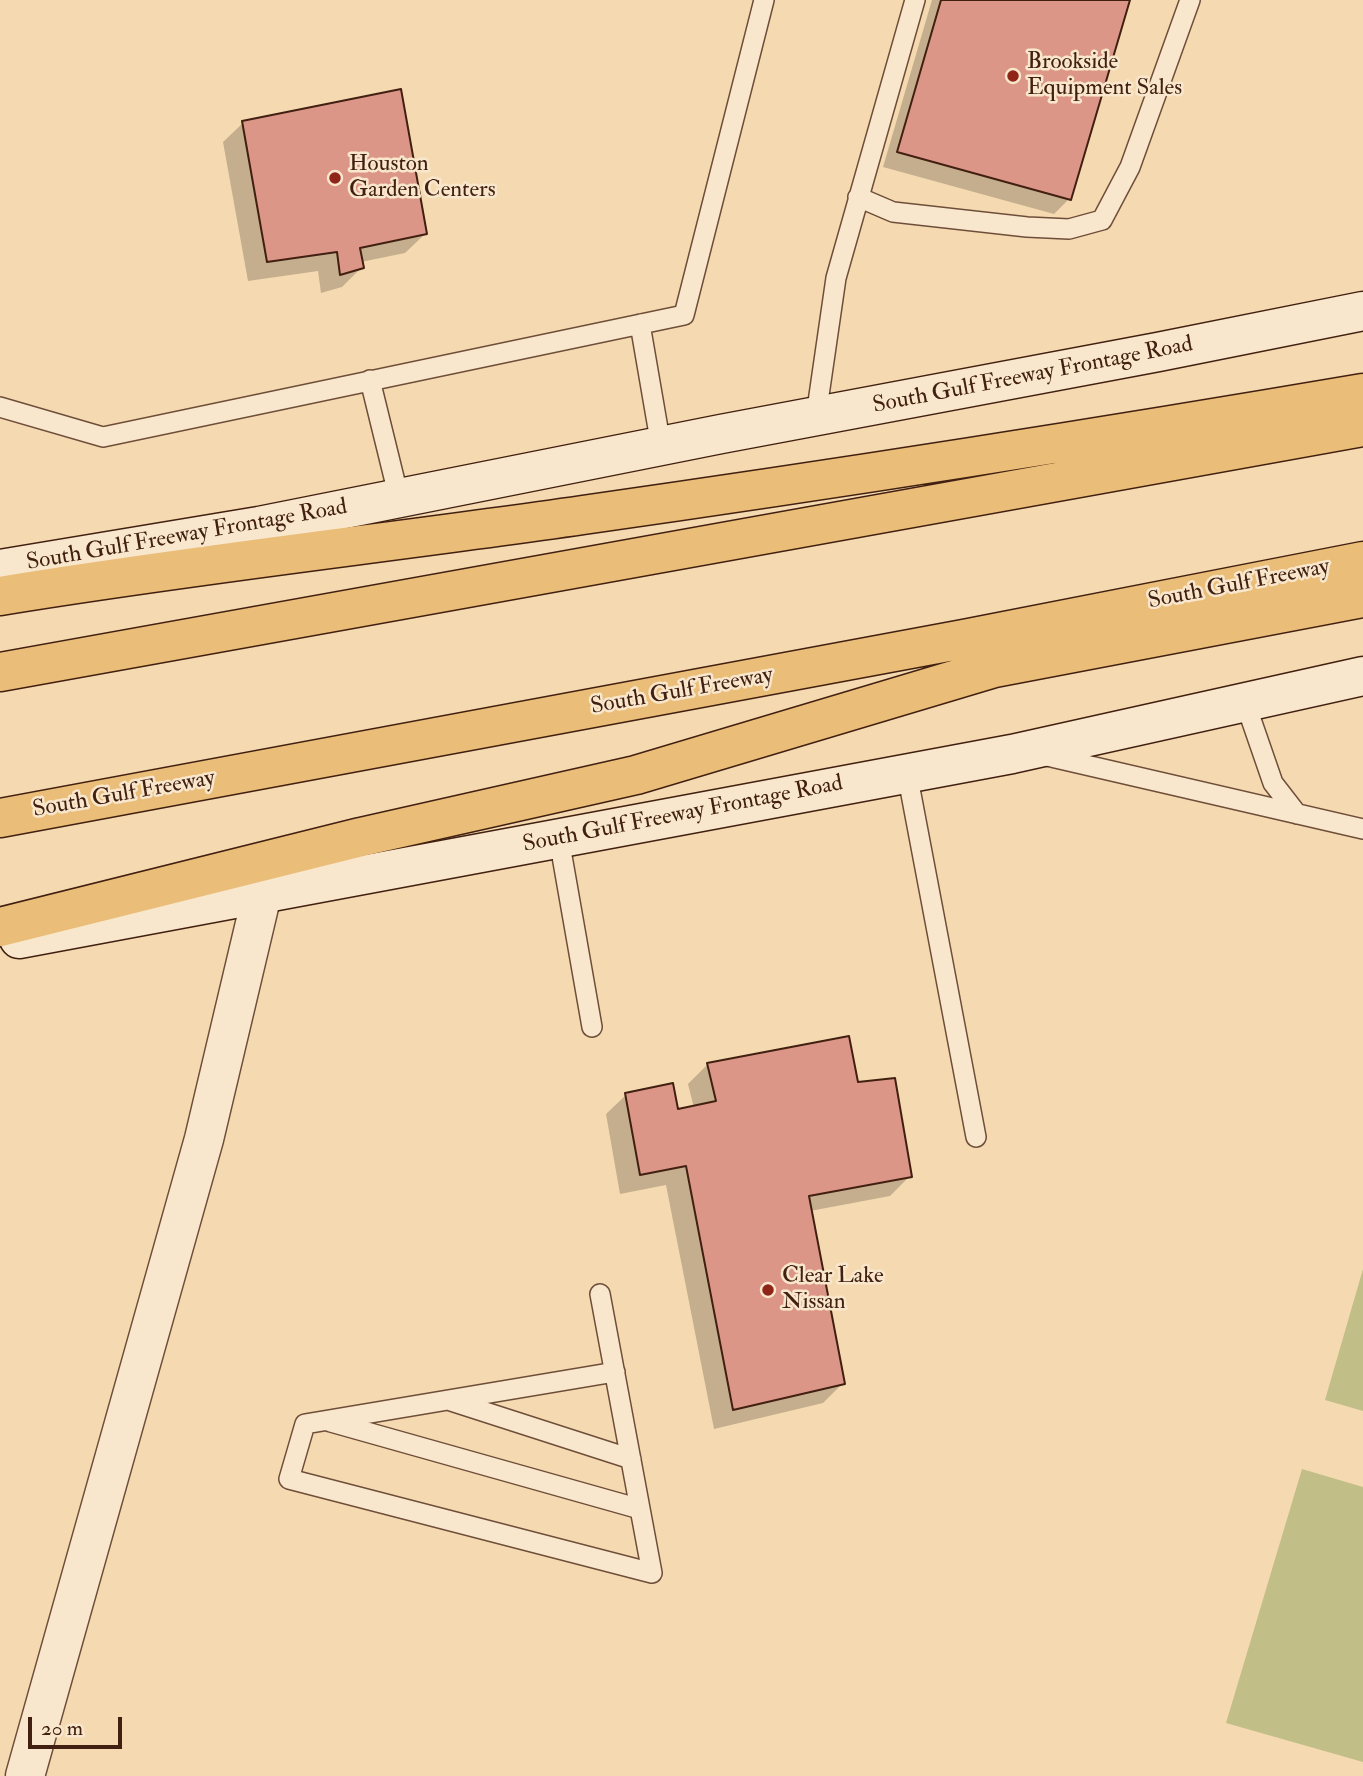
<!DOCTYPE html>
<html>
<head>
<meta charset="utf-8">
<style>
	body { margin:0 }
	#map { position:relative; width:1363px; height:1776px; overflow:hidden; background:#f5dab1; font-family:"IM FELL Double Pica",serif }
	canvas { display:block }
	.scale { position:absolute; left:28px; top:1717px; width:94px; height:32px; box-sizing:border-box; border:4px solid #422011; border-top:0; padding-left:9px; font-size:21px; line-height:24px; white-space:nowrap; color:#422011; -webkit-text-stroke:5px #f8e7cc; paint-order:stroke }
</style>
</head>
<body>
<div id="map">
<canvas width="1363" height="1776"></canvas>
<div class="scale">20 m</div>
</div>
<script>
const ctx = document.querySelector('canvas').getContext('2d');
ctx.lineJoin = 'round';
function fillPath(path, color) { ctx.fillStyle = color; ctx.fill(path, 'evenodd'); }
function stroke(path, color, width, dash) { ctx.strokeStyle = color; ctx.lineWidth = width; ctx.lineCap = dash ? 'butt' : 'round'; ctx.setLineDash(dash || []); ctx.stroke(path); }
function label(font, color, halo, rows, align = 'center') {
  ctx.font = font + ' "IM FELL Double Pica",serif'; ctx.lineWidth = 5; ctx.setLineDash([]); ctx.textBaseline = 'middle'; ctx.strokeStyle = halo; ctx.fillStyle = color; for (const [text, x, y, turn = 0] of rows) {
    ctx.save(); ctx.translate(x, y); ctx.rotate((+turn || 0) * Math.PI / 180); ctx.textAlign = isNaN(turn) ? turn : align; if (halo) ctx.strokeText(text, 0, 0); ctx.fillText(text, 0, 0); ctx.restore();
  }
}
const green = new Path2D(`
	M1363,1269V1411L1325,1400Z
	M1302,1469L1363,1487V1762L1226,1723Z`);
const shadow = new Path2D(`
	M932,0H1128L1069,199L1054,214L883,167Z
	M243,123L425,234L405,253L361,262L362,267L342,287L321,293L318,271L248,281L223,142Z
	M708,1064L857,1084L910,1176L890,1196L810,1211L843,1383L823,1403L714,1429L666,1185L620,1194L606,1114L626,1095L677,1111L694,1108L688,1084Z`);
const building = new Path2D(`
	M941,0H1130L1071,200L897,152Z
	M401,89L427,234L360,248L364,268L340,275L337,252L267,262L242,121Z
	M849,1036L858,1082L895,1078L912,1177L809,1196L845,1384L733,1410L686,1166L640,1175L625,1093L673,1083L678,1109L716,1101L707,1063Z`);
const service = new Path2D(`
	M858,197L893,212L1027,227L1069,229L1102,220L1130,167L1190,0
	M640,324L661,446
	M370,380L399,498
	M0,407L103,437L684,315L764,0
	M816,416L836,278L915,0
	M1245,702L1273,783L1297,814
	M1047,756L1363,829
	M907,773L976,1137
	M559,839L592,1027
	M600,1294L652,1573L289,1479L305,1424L615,1372
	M451,1401L631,1459
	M331,1422L640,1509`);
const minor = new Path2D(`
	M25,1776L204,1139L262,894`);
const secondary = new Path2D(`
	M0,569L259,526L721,434L1158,352L1363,311
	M19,939L1012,754L1363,676`);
const motorway = new Path2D(`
	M0,596C194,564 389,543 583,515C844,478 1104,437 1363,393
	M0,672L1363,427
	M0,818L964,639L1363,561
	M0,927L361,837L636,775L994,668L1363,598`);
const markers = [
	[1013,76,7,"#8f2418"],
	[335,178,7,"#8f2418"],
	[768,1290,7,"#8f2418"]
];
const poiNames = [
	["Brookside",1027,63],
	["Equipment Sales",1027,89],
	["Houston",349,165],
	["Garden Centers",349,191],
	["Clear Lake",782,1277],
	["Nissan",782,1303]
];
const streetNames = [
	["South Gulf Freeway Frontage Road",1033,376,-11],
	["South Gulf Freeway Frontage Road",187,536,-10],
	["South Gulf Freeway",1239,585,-11],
	["South Gulf Freeway",682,692,-10],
	["South Gulf Freeway",124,795,-10],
	["South Gulf Freeway Frontage Road",683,815,-11]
];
fillPath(green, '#c1be88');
fillPath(shadow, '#0003');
fillPath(building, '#dc9687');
stroke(building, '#422011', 2);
stroke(service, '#6f4e39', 22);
stroke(minor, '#6f4e39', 41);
stroke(secondary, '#422011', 41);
stroke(motorway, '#422011', 41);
stroke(service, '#f8e7cc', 19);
stroke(minor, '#f8e7cc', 38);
stroke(secondary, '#f8e7cc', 38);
stroke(motorway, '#eabd78', 38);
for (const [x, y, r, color] of markers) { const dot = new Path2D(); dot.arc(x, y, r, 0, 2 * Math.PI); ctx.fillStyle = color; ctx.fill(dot); stroke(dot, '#f8e7cc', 2.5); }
label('23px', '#422011', '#f8e7cc', poiNames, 'left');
label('23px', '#422011', '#f8e7cc', streetNames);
</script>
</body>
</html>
